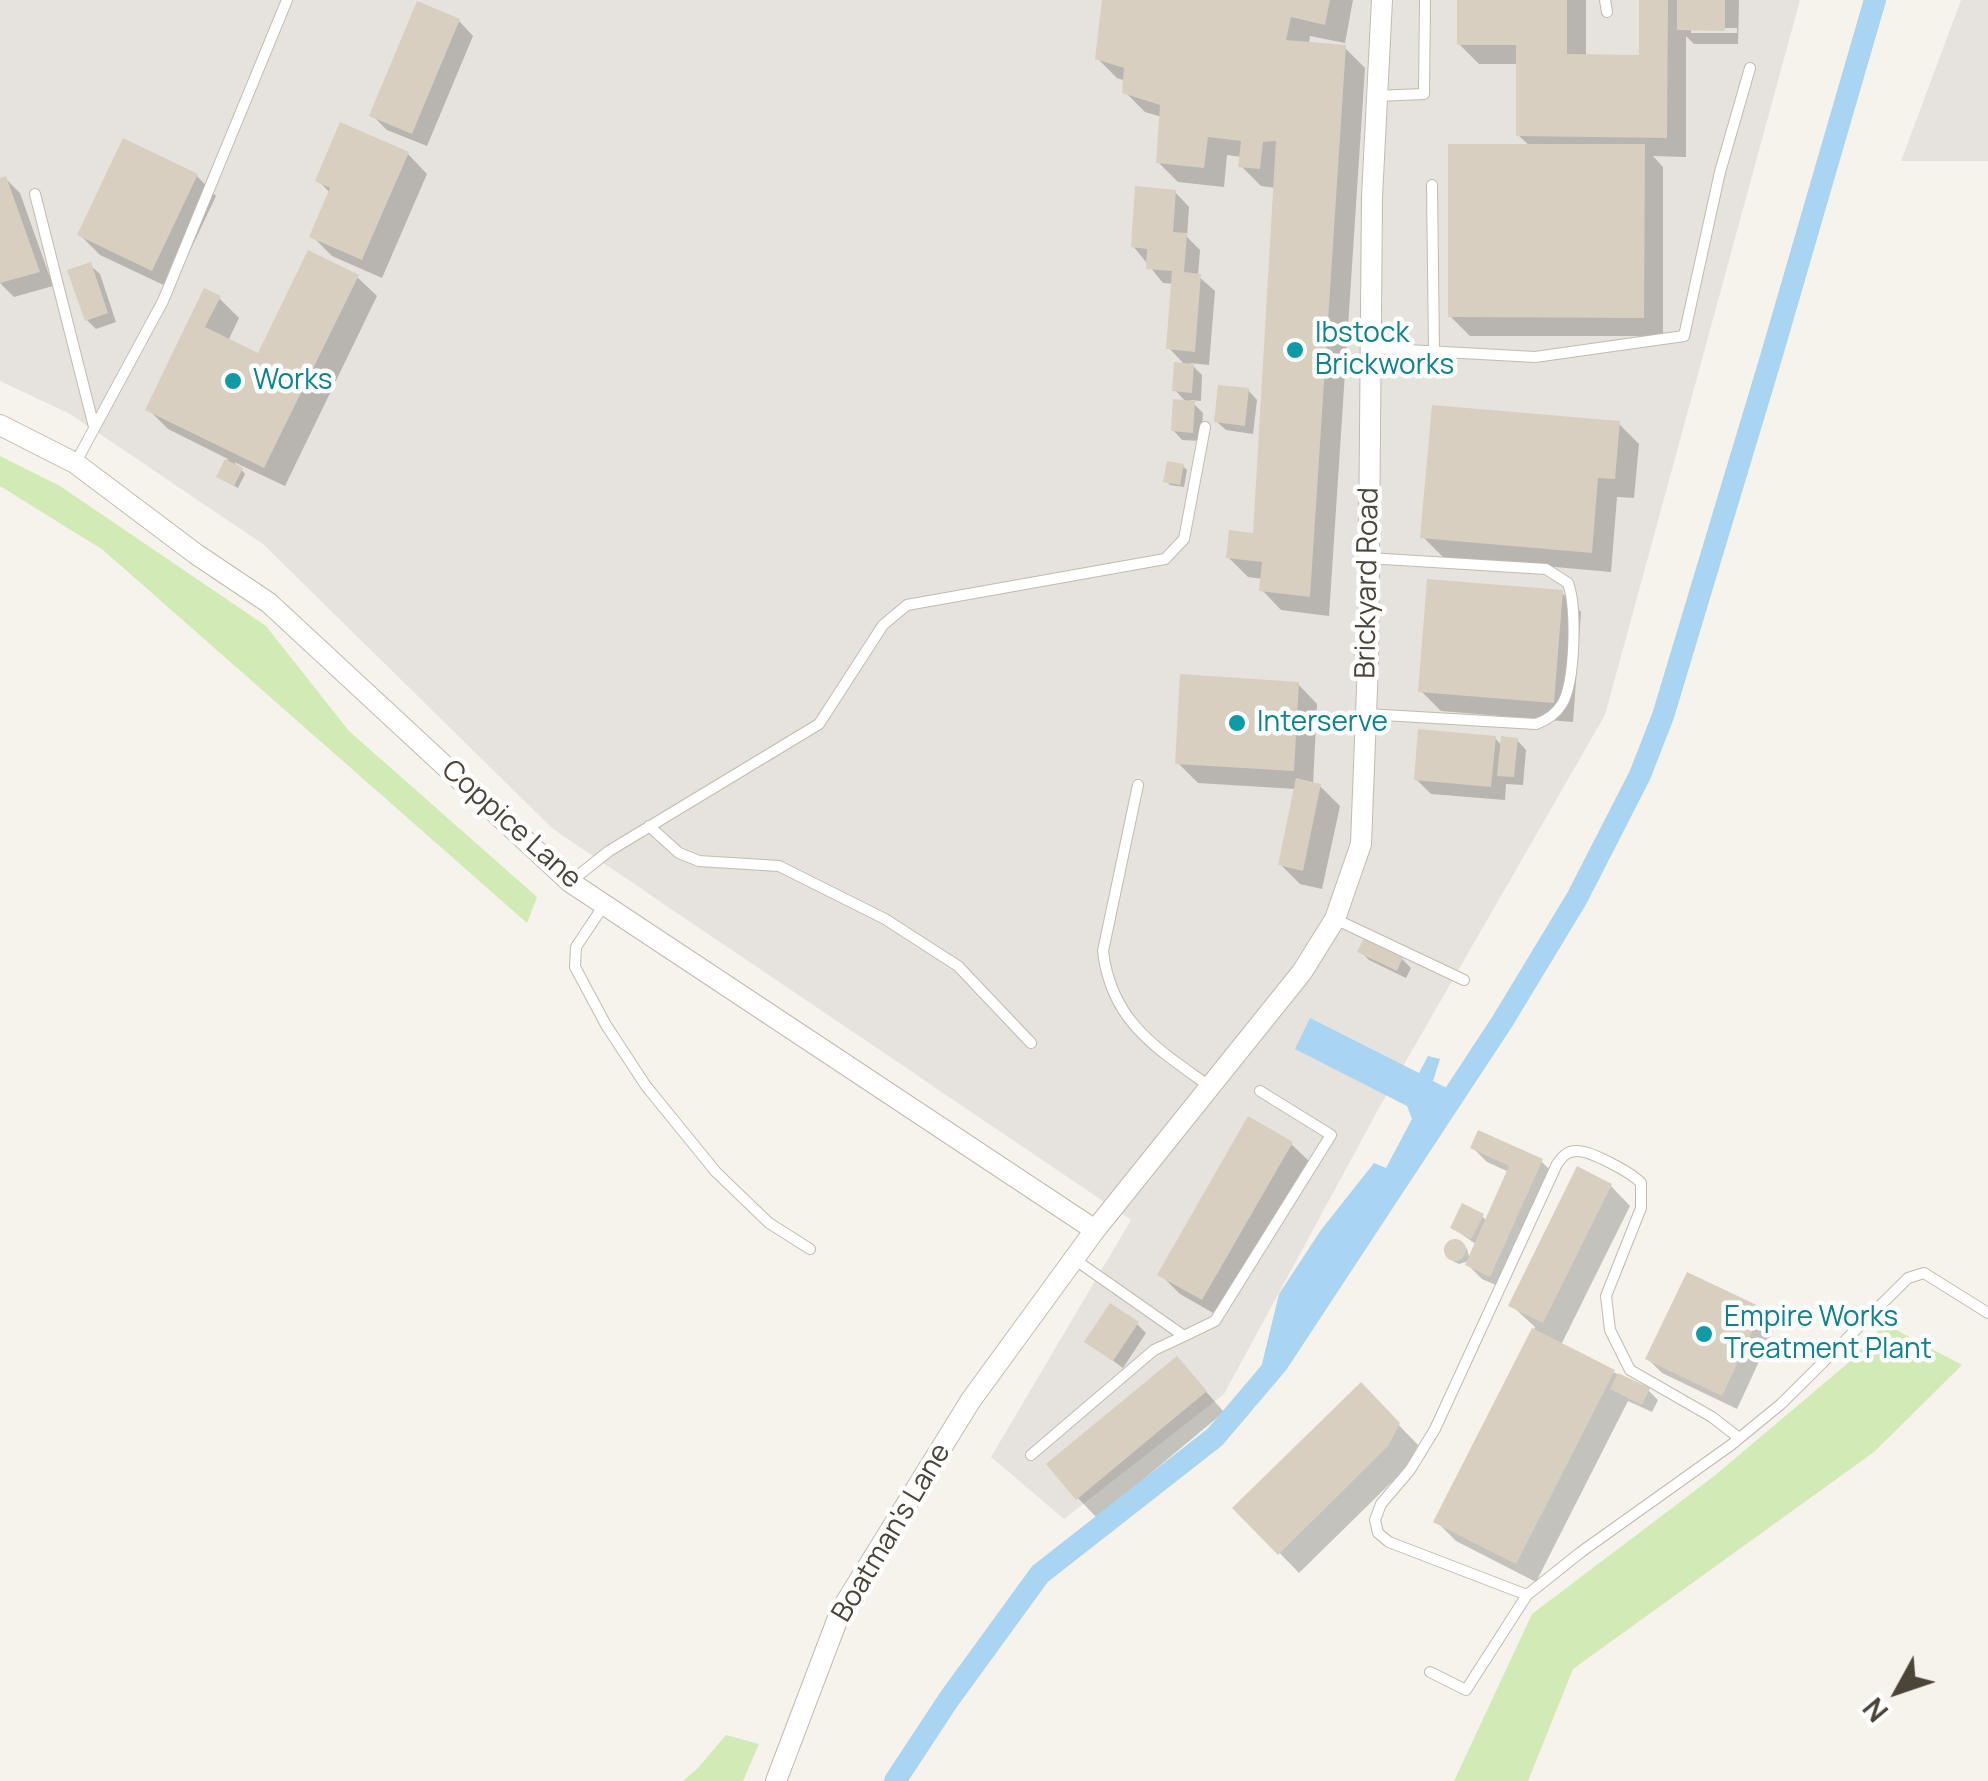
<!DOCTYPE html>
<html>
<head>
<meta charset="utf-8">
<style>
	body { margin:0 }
	#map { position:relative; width:1988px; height:1781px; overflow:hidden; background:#f6f3ec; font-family:Manrope,sans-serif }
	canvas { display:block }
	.north { position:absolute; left:1848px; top:1641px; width:100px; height:100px; -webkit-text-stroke:8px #fff; paint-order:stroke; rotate:230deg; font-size:28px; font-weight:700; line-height:40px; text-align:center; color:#4b4439 }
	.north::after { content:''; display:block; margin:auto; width:35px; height:45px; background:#4b4439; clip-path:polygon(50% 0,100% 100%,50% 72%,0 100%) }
</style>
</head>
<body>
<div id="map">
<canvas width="1988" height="1781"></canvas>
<div class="north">N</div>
</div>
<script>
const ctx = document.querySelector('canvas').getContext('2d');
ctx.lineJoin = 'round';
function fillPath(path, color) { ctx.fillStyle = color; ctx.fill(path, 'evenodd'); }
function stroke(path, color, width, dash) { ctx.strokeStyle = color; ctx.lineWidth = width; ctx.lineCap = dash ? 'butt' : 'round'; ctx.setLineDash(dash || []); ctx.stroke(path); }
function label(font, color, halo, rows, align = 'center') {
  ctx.font = font + ' Manrope,sans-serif'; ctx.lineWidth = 9; ctx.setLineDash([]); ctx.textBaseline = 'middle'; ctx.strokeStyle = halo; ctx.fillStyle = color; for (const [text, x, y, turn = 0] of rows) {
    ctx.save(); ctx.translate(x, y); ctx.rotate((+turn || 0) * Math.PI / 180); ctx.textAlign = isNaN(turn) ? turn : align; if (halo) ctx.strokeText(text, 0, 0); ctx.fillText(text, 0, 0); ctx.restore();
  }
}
const industrial = new Path2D(`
	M0,0H1800L1605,715L1379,1108L1224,1394L1064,1519L991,1457L1131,1220L553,829L263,544L70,414L0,381Z
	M1961,0H1988V161H1901Z`);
const green = new Path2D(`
	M0,456L60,486L266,626L349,731L537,897L527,923L103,550L0,486Z
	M1885,1324L1962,1365L1874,1452L1573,1669L1528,1781H1454L1532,1614L1713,1477L1847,1364Z
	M726,1735L759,1744L743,1781H683L698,1768Z`);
const water = new Path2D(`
	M1310,1018L1419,1073L1428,1056L1440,1059L1433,1081L1455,1092L1277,1364L1255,1393L1279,1294L1321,1230L1374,1163L1386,1168L1412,1119L1407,1106L1295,1049Z`);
const shadow = new Path2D(`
	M1104,0H1353L1345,43L1310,36L1309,44L1345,48L1365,68L1329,616L1281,610L1262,590L1263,579L1248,577L1228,557L1256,535L1276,188L1261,186L1241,166L1242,157L1227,155L1224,187L1178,182L1158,162L1162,117L1145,112L1125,92L1126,81L1117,78L1097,58Z
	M1459,0H1586V57H1641L1642,0H1739L1738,44H1694L1686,36V157L1653,156L1663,167V336H1470L1450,316L1530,146L1518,135L1519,64H1479L1459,44ZM1691,28H1737V33H1691Z
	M459,21L473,36L427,146L387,130L372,115Z
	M408,154L427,174L382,278L332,256L312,236L330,193L318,180Z
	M197,176L216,196L172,289L100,255L80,235Z
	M5,178L20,193L53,286L14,297L0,283V180Z
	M1175,192L1189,207L1187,237L1200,250L1198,276L1215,291L1209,365L1190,363L1202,375L1201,401L1190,400L1203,413L1201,441L1182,440L1173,430L1187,403L1175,390L1186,366L1169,348L1174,284L1163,283L1133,246Z
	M90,265L100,274L116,322L96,329L87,320Z
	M357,277L377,296L285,486L234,462L245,474L238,488L223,480L219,476L228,459L168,429L148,409L219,298L239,318L228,341L259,356Z
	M1248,390L1257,400L1253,434L1226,430L1216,421Z
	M1619,424L1639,444L1634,498L1617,497L1611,572L1443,557L1423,537Z
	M1183,466L1187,470L1184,487L1170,485L1166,481Z
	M1561,592L1581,612L1573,722L1441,711L1421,691Z
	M1298,684L1317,704L1313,785L1320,786L1340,806L1322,889L1300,884L1281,865L1296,789L1198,783L1178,763Z
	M1495,738L1502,746L1517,740L1526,750L1523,785L1506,784L1505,800L1431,794L1416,779Z
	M1360,951L1402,959L1411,968L1406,978L1369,960Z
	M1291,1144L1311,1163L1222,1318L1180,1294L1160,1274Z
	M1473,1148L1541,1161L1556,1176L1505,1289L1482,1279L1468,1265L1469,1261L1459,1264L1453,1261L1446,1249L1456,1241L1467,1249L1470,1260L1477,1245L1453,1228L1482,1216L1487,1221L1509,1172L1487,1162Z
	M1611,1186L1630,1206L1561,1345L1648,1390L1658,1400L1652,1412L1628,1401L1536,1582L1456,1541L1436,1521L1535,1327L1511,1305Z
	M1688,1275L1762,1310L1776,1325L1737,1409L1662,1373L1648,1359Z
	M1137,1324L1146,1333L1123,1368L1088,1342Z
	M1177,1359L1224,1412L1097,1518L1078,1498Z
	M1361,1386L1418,1445L1408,1466L1299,1573L1236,1508Z`);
const canal = new Path2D(`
	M895,1781L949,1699L1040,1574L1215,1437L1277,1364L1502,1022L1577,898L1640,775L1663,716L1770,361L1875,0`);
const building = new Path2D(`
	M1102,0H1330L1325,25L1291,17L1286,40L1346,45L1310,597L1259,591L1262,562L1226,558L1229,530L1253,533L1276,141L1263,142L1260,169L1238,167L1241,141L1208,137L1204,168L1156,163L1160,105L1122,93L1124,68L1095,59Z
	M1457,0H1567V54L1639,55V0H1668L1667,138L1516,136V45H1457Z
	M1677,0H1725V31L1677,30Z
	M417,1L460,19L412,134L369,116Z
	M340,122L409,152L362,260L309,237L330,188L315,181Z
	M123,138L198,174L152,271L77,235Z
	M1448,144H1645L1644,318L1448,317Z
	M6,176L40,272L0,283V178Z
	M1135,186L1176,190L1173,232L1187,233L1184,272L1201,274L1195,352L1166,349L1172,271L1146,269L1147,249L1131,247Z
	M308,250L359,275L264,468L145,410L204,288L221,296L205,327L258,353Z
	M91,262L108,313L85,321L67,270Z
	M1174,362L1194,364L1192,393L1172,391Z
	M1218,385L1249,388L1245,426L1214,422Z
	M1173,399L1195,401L1193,433L1171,431Z
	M1432,405L1620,421L1615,479L1598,478L1592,553L1420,538Z
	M225,459L243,468L234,486L216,477Z
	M1167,461L1184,464L1180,485L1163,482Z
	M1427,579L1563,590L1554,703L1418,692Z
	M1180,674L1299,682L1294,771L1175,764Z
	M1418,729L1496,736L1491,787L1414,780Z
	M1501,736L1518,738L1514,777L1497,776Z
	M1296,778L1321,784L1303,871L1278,865Z
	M1364,938L1403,957L1397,971L1357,952Z
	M1248,1116L1293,1142L1202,1300L1157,1275Z
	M1478,1130L1543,1159L1490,1277L1465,1265L1509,1166L1470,1148Z
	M1577,1166L1612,1184L1543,1323L1508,1306Z
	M1462,1203L1484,1214L1471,1239L1450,1228Z
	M1444 1250a11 11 0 1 1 22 0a11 11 0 1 1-22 0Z
	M1687,1272L1763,1308L1722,1396L1645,1359Z
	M1110,1303L1139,1322L1113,1361L1084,1342Z
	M1532,1328L1615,1370L1516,1564L1433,1522Z
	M1177,1356L1207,1391L1076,1500L1046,1464Z
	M1618,1373L1650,1388L1642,1405L1610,1389Z
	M1361,1382L1400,1423L1388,1446L1278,1555L1232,1508Z`);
const lane = new Path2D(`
	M1605,0L1607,12
	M1377,96L1424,94L1425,0
	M1432,185L1434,351
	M35,194L94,427
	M1371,348L1535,357L1684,336L1720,172L1750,68
	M76,462L163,301L287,0
	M1367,714L1536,724C1547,720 1556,714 1562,704C1575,683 1577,607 1568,583L1546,569L1368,558
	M1138,785L1103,951C1111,1021 1156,1048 1209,1086
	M649,826L679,853L699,861L779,866L885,919L958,966L1031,1043
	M570,882L609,851L819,724L883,625L907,605L1165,559L1184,539L1205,427
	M604,905L576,947L575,967L606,1025L646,1086L716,1172L769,1223L810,1249
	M1335,919L1464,980
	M1074,1259L1184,1336L1215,1321L1331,1135L1260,1091
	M1031,1455L1154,1350L1184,1336
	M1527,1595L1389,1542L1378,1533L1375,1520L1381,1504L1410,1470L1435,1429L1557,1164C1562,1157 1567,1151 1576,1151C1590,1150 1632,1173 1641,1183V1208L1606,1296L1610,1330L1630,1370L1712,1417L1739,1438
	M1430,1672L1466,1690L1527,1595L1581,1552L1731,1445L1781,1404L1908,1278L1924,1273L1988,1313`);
const street = new Path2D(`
	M0,425L75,463L196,554L269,603L570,882L1095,1230
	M776,1781L841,1610L971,1400L1095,1230L1302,972L1335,919L1361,844L1368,663L1372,197L1382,0`);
const markers = [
	[1295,350,10,"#0f9aa8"],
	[233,381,10,"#0f9aa8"],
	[1237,723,10,"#0f9aa8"],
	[1704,1334,10,"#0f9aa8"]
];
const cultureNames = [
	["Ibstock",1315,334],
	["Brickworks",1315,366],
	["Works",253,381],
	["Interserve",1257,723],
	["Empire Works",1724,1318],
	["Treatment Plant",1724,1350]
];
const streetNames = [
	["Brickyard Road",1368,583,-89],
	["Coppice Lane",511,825,42],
	["Boatman's Lane",892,1533,-59]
];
fillPath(industrial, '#e6e2dd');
fillPath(green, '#d2eab5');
fillPath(water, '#a9d4f2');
fillPath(shadow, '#0003');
stroke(canal, '#a9d4f2', 22);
fillPath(building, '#d8cfc1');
stroke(lane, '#c2bbae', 12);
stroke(street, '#c2bbae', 22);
stroke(lane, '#fff', 10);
stroke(street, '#fff', 20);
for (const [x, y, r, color] of markers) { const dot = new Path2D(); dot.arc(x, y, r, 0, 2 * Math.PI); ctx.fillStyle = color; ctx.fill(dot); stroke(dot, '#fff', 4); }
label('28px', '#0d838f', '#fff', cultureNames, 'left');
label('28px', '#4b4439', '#fff', streetNames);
</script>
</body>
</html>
